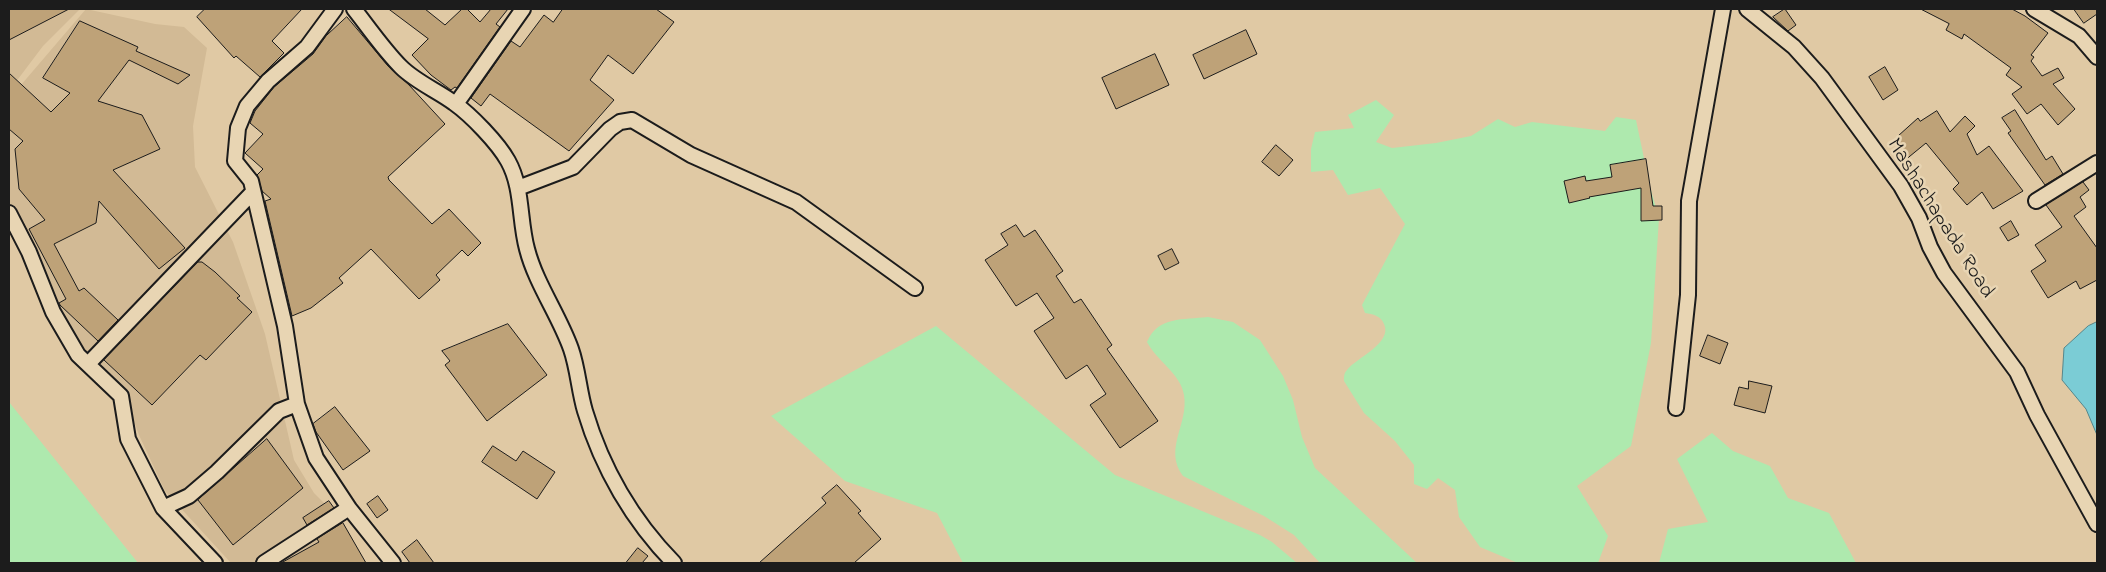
<!DOCTYPE html>
<html>
<head>
<meta charset="utf-8">
<style>
	body { margin:0 }
	#map { position:relative; width:2106px; height:572px; overflow:hidden; background:#e0c9a4; font-family:"Indie Flower",sans-serif }
	canvas { display:block }
	.frame { position:absolute; inset:0; border:10px solid #1c1c1c; pointer-events:none }
</style>
</head>
<body>
<div id="map">
<canvas width="2106" height="572"></canvas>
<div class="frame"></div>
</div>
<script>
const ctx = document.querySelector('canvas').getContext('2d');
ctx.lineJoin = 'round';
function fillPath(path, color) { ctx.fillStyle = color; ctx.fill(path, 'evenodd'); }
function stroke(path, color, width, dash) { ctx.strokeStyle = color; ctx.lineWidth = width; ctx.lineCap = dash ? 'butt' : 'round'; ctx.setLineDash(dash || []); ctx.stroke(path); }
function label(font, color, halo, rows, align = 'center') {
  ctx.font = font + ' "Indie Flower",sans-serif'; ctx.lineWidth = 5; ctx.setLineDash([]); ctx.textBaseline = 'middle'; ctx.strokeStyle = halo; ctx.fillStyle = color; for (const [text, x, y, turn = 0] of rows) {
    ctx.save(); ctx.translate(x, y); ctx.rotate((+turn || 0) * Math.PI / 180); ctx.textAlign = isNaN(turn) ? turn : align; if (halo) ctx.strokeText(text, 0, 0); ctx.fillText(text, 0, 0); ctx.restore();
  }
}
const built = new Path2D(`
	M9,9H80L43,46L9,91Z
	M86,9L155,24L184,27L207,48L193,126L195,167L233,242L265,334L294,460L314,493L343,522L366,563H231L165,491L139,435L124,394L89,355L54,307L9,203V99Z`);
const green = new Path2D(`
	M1376,100L1394,115L1376,142L1392,148L1436,143L1471,136L1498,119L1515,127L1532,122L1605,131L1616,117L1636,120L1650,187L1659,218L1651,343L1631,446L1577,486L1608,536L1598,563H1518L1480,547L1459,517L1455,490L1438,478L1427,489L1414,484V465L1395,441L1364,413L1344,381C1344,376 1344,373 1347,370C1356,358 1393,343 1384,324C1381,316 1373,314 1365,313L1362,305L1405,224L1380,188L1348,195L1333,170L1311,172V149L1315,132L1354,128L1348,115Z
	M1208,317L1233,322L1260,340L1283,376L1293,400L1302,437L1315,468L1417,563H1320L1294,535L1264,516L1183,476C1163,449 1189,424 1184,395C1181,374 1156,360 1147,342C1158,316 1183,320 1208,317Z
	M936,326L1115,475L1260,535L1272,542L1297,563H963L937,513L845,481L771,416Z
	M9,402L138,563H9Z
	M1712,433L1733,451L1770,466L1788,498L1829,513L1856,563H1659L1668,529L1708,522L1677,459Z`);
const water = new Path2D(`
	M2097,322V435L2086,409L2062,380L2064,348L2088,326Z`);
const building = new Path2D(`
	M9,9H69L9,40Z
	M205,9H302L272,41L284,53L260,77L236,56L234,58L197,17Z
	M389,9H425L445,25L462,9H467L480,22L491,9H508L496,24L500,27L457,88L455,87L451,90L431,75L412,55L428,39Z
	M563,9H656L674,22L633,74L608,55L590,80L614,100L569,151L490,94L481,106L471,98L511,41L520,47L544,15L553,22Z
	M1785,9L1796,25L1788,31L1773,17Z
	M1921,9H2012L2025,16L2048,33L2031,55L2034,57L2031,61L2042,76L2058,68L2064,78L2053,84L2075,109L2058,125L2041,104L2027,114L2012,94L2022,87L2006,75L2011,68L1964,34L1962,39L1946,30L1949,24Z
	M2074,9H2097V14L2084,23Z
	M347,17L388,66L409,85L445,124L388,177L389,180L432,224L449,209L481,243L468,256L462,250L436,275L440,280L419,299L371,249L339,278L343,283L311,308L292,316L265,201L271,199L262,191L257,175L263,169L245,153L263,134L250,123L255,111L274,87L313,54L326,36Z
	M80,21L138,47L136,51L190,75L178,84L129,60L98,101L142,115L160,149L113,170L185,248L159,269L99,201L96,223L54,244L79,291L84,288L118,320L98,341L60,305L59,303L66,299L29,229L45,220L19,189L15,149L23,141L9,129V73L51,112L70,93L43,78Z
	M1246,30L1257,54L1204,79L1193,55Z
	M1155,54L1169,85L1116,109L1102,78Z
	M1885,67L1898,90L1883,100L1869,77Z
	M2015,110L2046,160L2052,156L2063,174L2045,185L2008,133L2011,131L2002,118Z
	M1937,111L1950,132L1965,116L1975,126L1967,134L1977,155L1989,146L2023,191L1993,209L1982,192L1967,205L1953,189L1959,183L1926,143L1904,161L1897,151L1900,149L1896,144L1901,140L1898,136L1918,118L1920,121Z
	M1276,145L1293,160L1279,176L1262,162Z
	M1646,159L1653,206H1662V220L1641,221V188L1589,197L1590,198L1569,203L1564,181L1585,176L1586,181L1612,177L1610,165Z
	M2083,182L2089,190L2080,197L2086,207L2074,216L2097,248V280L2080,289L2076,281L2048,298L2031,271L2046,261L2035,245L2062,227L2046,205Z
	M2011,221L2019,235L2008,241L2000,228Z
	M1016,225L1024,237L1035,230L1063,271L1056,276L1074,303L1081,299L1112,345L1107,349L1158,421L1120,448L1090,405L1106,394L1087,365L1066,379L1034,331L1054,318L1037,293L1016,306L985,260L1008,245L1001,234Z
	M1172,249L1179,263L1165,270L1158,256Z
	M198,262H202L215,272L240,296L237,298L252,312L206,360L200,355L152,405L104,360Z
	M508,324L547,375L487,421L445,365L450,361L442,351Z
	M1708,335L1728,343L1720,364L1700,356Z
	M1749,381L1772,386L1765,413L1734,405L1739,387L1748,389Z
	M335,407L370,451L343,470L316,432L313,424Z
	M267,439L303,488L233,545L198,500Z
	M493,446L516,461L523,451L555,472L537,499L482,462Z
	M837,485L861,511L858,513L881,539L854,563H759L826,503L822,498Z
	M378,496L388,510L377,518L367,504Z
	M329,501L334,508L307,525L303,518Z
	M343,523L366,563H281L319,542L317,539Z
	M417,540L434,563H410L402,552Z
	M638,548L648,556L642,563H626Z`);
const street = new Path2D(`
	M335,9L307,47L268,81L247,106L238,128L235,161L251,181L285,326L297,404L316,458L349,508L393,563
	M354,9C369,28 384,50 401,67C416,82 438,91 454,103C471,115 498,143 508,161C523,188 519,220 527,249C536,284 559,315 571,349C578,369 579,391 585,411C602,468 633,521 674,563
	M1747,9L1794,47L1822,78L1901,186L1919,218L1930,247L1944,273L2017,372L2037,415L2097,524
	M2034,9L2079,36L2097,57
	M456,104L523,9
	M518,188L573,167L610,129L620,122L632,120L691,155L796,202L915,288
	M2036,201L2097,163
	M9,213L29,252L53,312L78,355L121,396L128,439L163,508L215,563
	M88,364L253,192
	M1676,408L1688,295L1689,201L1723,9
	M163,508L189,496L217,472L279,411L297,404
	M264,563L349,508`);
const streetNames = [
	["Mashachapada Road",1939,219,58]
];
fillPath(built, '#d2ba95');
fillPath(green, '#aee9ae');
fillPath(water, '#7bccd5');
stroke(water, '#55868b', 1);
fillPath(building, '#bea278');
stroke(building, '#1c1c1c', 1);
stroke(street, '#1c1c1c', 18);
stroke(street, '#e8d5b3', 14);
label('21px', '#1c1c1c', '#e8d5b3', streetNames);
</script>
</body>
</html>
